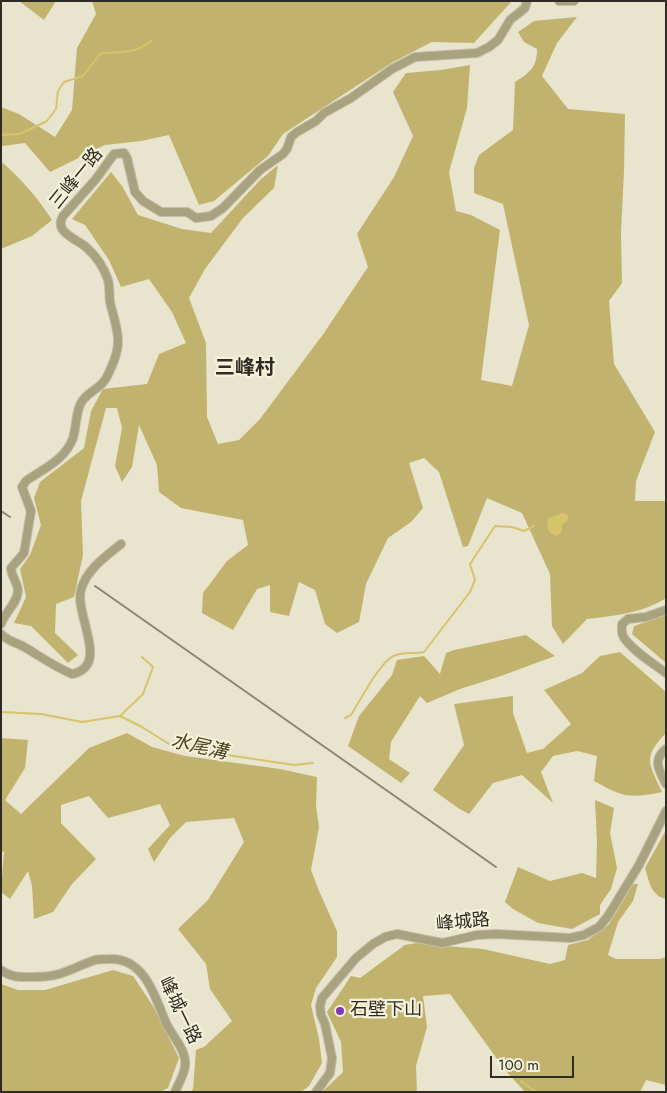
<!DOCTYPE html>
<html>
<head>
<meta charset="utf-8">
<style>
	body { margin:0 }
	#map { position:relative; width:667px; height:1093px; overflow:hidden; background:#e8e4cd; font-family:Jost,sans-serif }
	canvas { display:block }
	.frame { position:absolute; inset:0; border:2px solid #2e2c23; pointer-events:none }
	.scale { position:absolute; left:490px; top:1056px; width:84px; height:22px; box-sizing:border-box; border:2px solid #2e2c23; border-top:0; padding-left:6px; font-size:15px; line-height:18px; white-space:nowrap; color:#2e2c23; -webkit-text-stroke:4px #f5f1da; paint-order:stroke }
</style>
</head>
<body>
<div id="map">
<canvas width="667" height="1093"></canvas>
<div class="frame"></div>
<div class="scale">100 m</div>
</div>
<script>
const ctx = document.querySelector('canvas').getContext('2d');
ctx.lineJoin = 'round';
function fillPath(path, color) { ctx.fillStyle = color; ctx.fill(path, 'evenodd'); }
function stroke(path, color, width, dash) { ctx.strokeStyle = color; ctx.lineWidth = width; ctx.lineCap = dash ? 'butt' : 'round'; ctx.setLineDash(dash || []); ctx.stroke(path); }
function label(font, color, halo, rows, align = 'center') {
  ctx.font = font + ' Jost,"Noto Sans TC",sans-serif'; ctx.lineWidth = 4.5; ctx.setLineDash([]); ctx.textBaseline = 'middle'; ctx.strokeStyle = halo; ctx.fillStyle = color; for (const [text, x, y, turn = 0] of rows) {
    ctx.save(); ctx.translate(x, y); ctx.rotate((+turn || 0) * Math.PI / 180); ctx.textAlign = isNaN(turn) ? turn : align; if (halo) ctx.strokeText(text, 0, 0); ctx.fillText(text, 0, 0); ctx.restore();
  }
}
const green = new Path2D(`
	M19,1H56L44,20Z
	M92,1H512L474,43L432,42L393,62L283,134L268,156L214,201L199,205L169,135L141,141L105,145L50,172L25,143L3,146L1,145V107L19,114L55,137L72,110L77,48L96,14Z
	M577,17L557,43L542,76L568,109L625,114L624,171L621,233L622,283L609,301L614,364L655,432L636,481L635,501H666V598C643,613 614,616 587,619L563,644L552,626L550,574L522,513L487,498L468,546L463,547L439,472L424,458L409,463L423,508L411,522L388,538L366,584L359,622L337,633L325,624L315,590L299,582L289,616L270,612V585L257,589L233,630L202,613L203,593L227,561L248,545L243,520L181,508L159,492L157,465L139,425L132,467L122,482L115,466L122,428L117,408H106L81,501L83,555L74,597L56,604L55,633L78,655L68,663L31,626L14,623L26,597L20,569L30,555L41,525L34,498L40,482L84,448L91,411L103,389L147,384L159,354L186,343L172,312L149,279L121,287L109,260L85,225L72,219L111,172L122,186L138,215L182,229L211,233L260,180L278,165L274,188L243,218L205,269L189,298L206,343L207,417L218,444L239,440L260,419L324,333L368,267L357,234L394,177L413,136L393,92L406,73L441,70L470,65L467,108L449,172L456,211L471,215L500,230L481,380L512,386L529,325L503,204L474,193V168L479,155L513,130L515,82C529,73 537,68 537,49L524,42L518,32L534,21Z
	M3,163C22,180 38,198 52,220L32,236L1,249V164Z
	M666,615V663L632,634L634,626Z
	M526,635L555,656L501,676L460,689L427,703L420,696L391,742L389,759L410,773L401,783L348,746L359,716L392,675L397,660L424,656L440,674L446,653L454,650Z
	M620,652L666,692V733C642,758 649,763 662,792C628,799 623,797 594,781L597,756L577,751L553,756L541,772L553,803L522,775L493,783L469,814L458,808L433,790L464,745L454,704L513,696V713L527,753L543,749L571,724L544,690L582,673L600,656Z
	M127,733L152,747L185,756L280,769L317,777L316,806L319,827L311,870L319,891L337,931V957L316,988L311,1005L319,1039L322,1063L309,1086L301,1092H190L193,1089L196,1050L204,1047L232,1021L210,989L206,964L178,929L208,900L244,842L234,818L186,822L170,838L154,862L148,849L170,825L160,804L108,818L89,796L61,805V823L96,859L72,884L53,912L34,919L32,886L28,871L10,899L1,892L4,851L1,853V738L28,740L25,768L5,800L21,814L89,748Z
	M595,800L614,808L610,833L617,868L611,889L600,905V914L572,929L538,923L513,909L505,902L518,867L550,881L582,873L596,878L597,842Z
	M666,830V899C651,896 649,881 645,868Z
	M633,884H638L633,901L618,922L608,955L616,959H659L666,957V1085L646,1080L640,1092H525L505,1070L450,994L423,996L427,1027L416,1066L417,1092H322L343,1072L341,1042L327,1012L351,976L360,978L405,945L422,942L445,946L483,949L550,964L565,960L568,945L588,940L609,924Z
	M113,970L133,976L153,1006L179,1058L168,1088L160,1092H1V984L18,990H45Z`);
const water = new Path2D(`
	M562,513L566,514L569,519L562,525V532L557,536L549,532L547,526L548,519Z`);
const stream = new Path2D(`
	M1,135L20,134L47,121L56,109L58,91L64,82L83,76L101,53C121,52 136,54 152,40
	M1,712L41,714L82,722L120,716L142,727L169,744L194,750L294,765L313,763
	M120,716L143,694L153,667L142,657
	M345,718L351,715C360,701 381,659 396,655C405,652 415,654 424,652L470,592L475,580L470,564L495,526L512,527L524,531L534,526
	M521,1081L536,1092`);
const minor = new Path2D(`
	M559,1H574
	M666,610L646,617L628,619L622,624C622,628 621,632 623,636C630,649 654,664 666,673
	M1,624C5,612 17,604 18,591C18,583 11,576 11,568L24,553L31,511L22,487L26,481C43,469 66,459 73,438C76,428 76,414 80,405C84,394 98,390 104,381C107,378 109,372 111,368C124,341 116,328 110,302C109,295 110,287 108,280C104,268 96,256 87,248C78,239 53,233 63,216L96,179L114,154L124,153L127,158L135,192L143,201L161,212H187L196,218L211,216L223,208L260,170L283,154L287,149L291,137L297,132L316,121L324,113L351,98L392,69L415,57L477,53L489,47L498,40L510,20L525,8L527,1
	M1,634C7,641 18,643 26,648C41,657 55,667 72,674C111,666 74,614 81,590C86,570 106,556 121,544
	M666,749C652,760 659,770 666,784
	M1,970C11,978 21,977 34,977C63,977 69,969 95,960C100,959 105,959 110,959C145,958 155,997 166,1023C173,1038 190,1053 184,1071C182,1078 178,1085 175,1092
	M316,1092L330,1073L332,1058L325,1024L321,1015L320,1006L322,998L356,958L373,944L385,937L397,934L442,943L477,935L497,934L570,938L584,935L599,927L608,916L639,865L666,811`);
const rail = new Path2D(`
	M1,511L10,517
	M95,586L496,867`);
const markers = [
	[340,1011,5,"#7e3aad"]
];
const streetNames = [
	["三峰一路",77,179,-51],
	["峰城路",463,923,-5],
	["峰城一路",179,1011,64]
];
const poiNames = [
	["石壁下山",350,1011]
];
const waterNames = [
	["水尾溝",199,748,13]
];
const quarterNames = [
	["三峰村",245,369]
];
fillPath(green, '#c1b36e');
fillPath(water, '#d6c46b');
stroke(stream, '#d6c46b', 2);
stroke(minor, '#c3bfab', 10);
stroke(minor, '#a9a27e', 8);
stroke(rail, '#898676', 2);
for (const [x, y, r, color] of markers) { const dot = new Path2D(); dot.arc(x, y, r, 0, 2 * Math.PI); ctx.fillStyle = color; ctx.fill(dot); stroke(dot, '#f5f1da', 2); }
label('18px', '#2e2c23', '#f5f1da', streetNames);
label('18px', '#2e2c23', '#f5f1da', poiNames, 'left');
label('italic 19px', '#4b441e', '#f5f1da', waterNames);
label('bold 20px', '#2e2c23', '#f5f1da', quarterNames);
</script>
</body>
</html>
